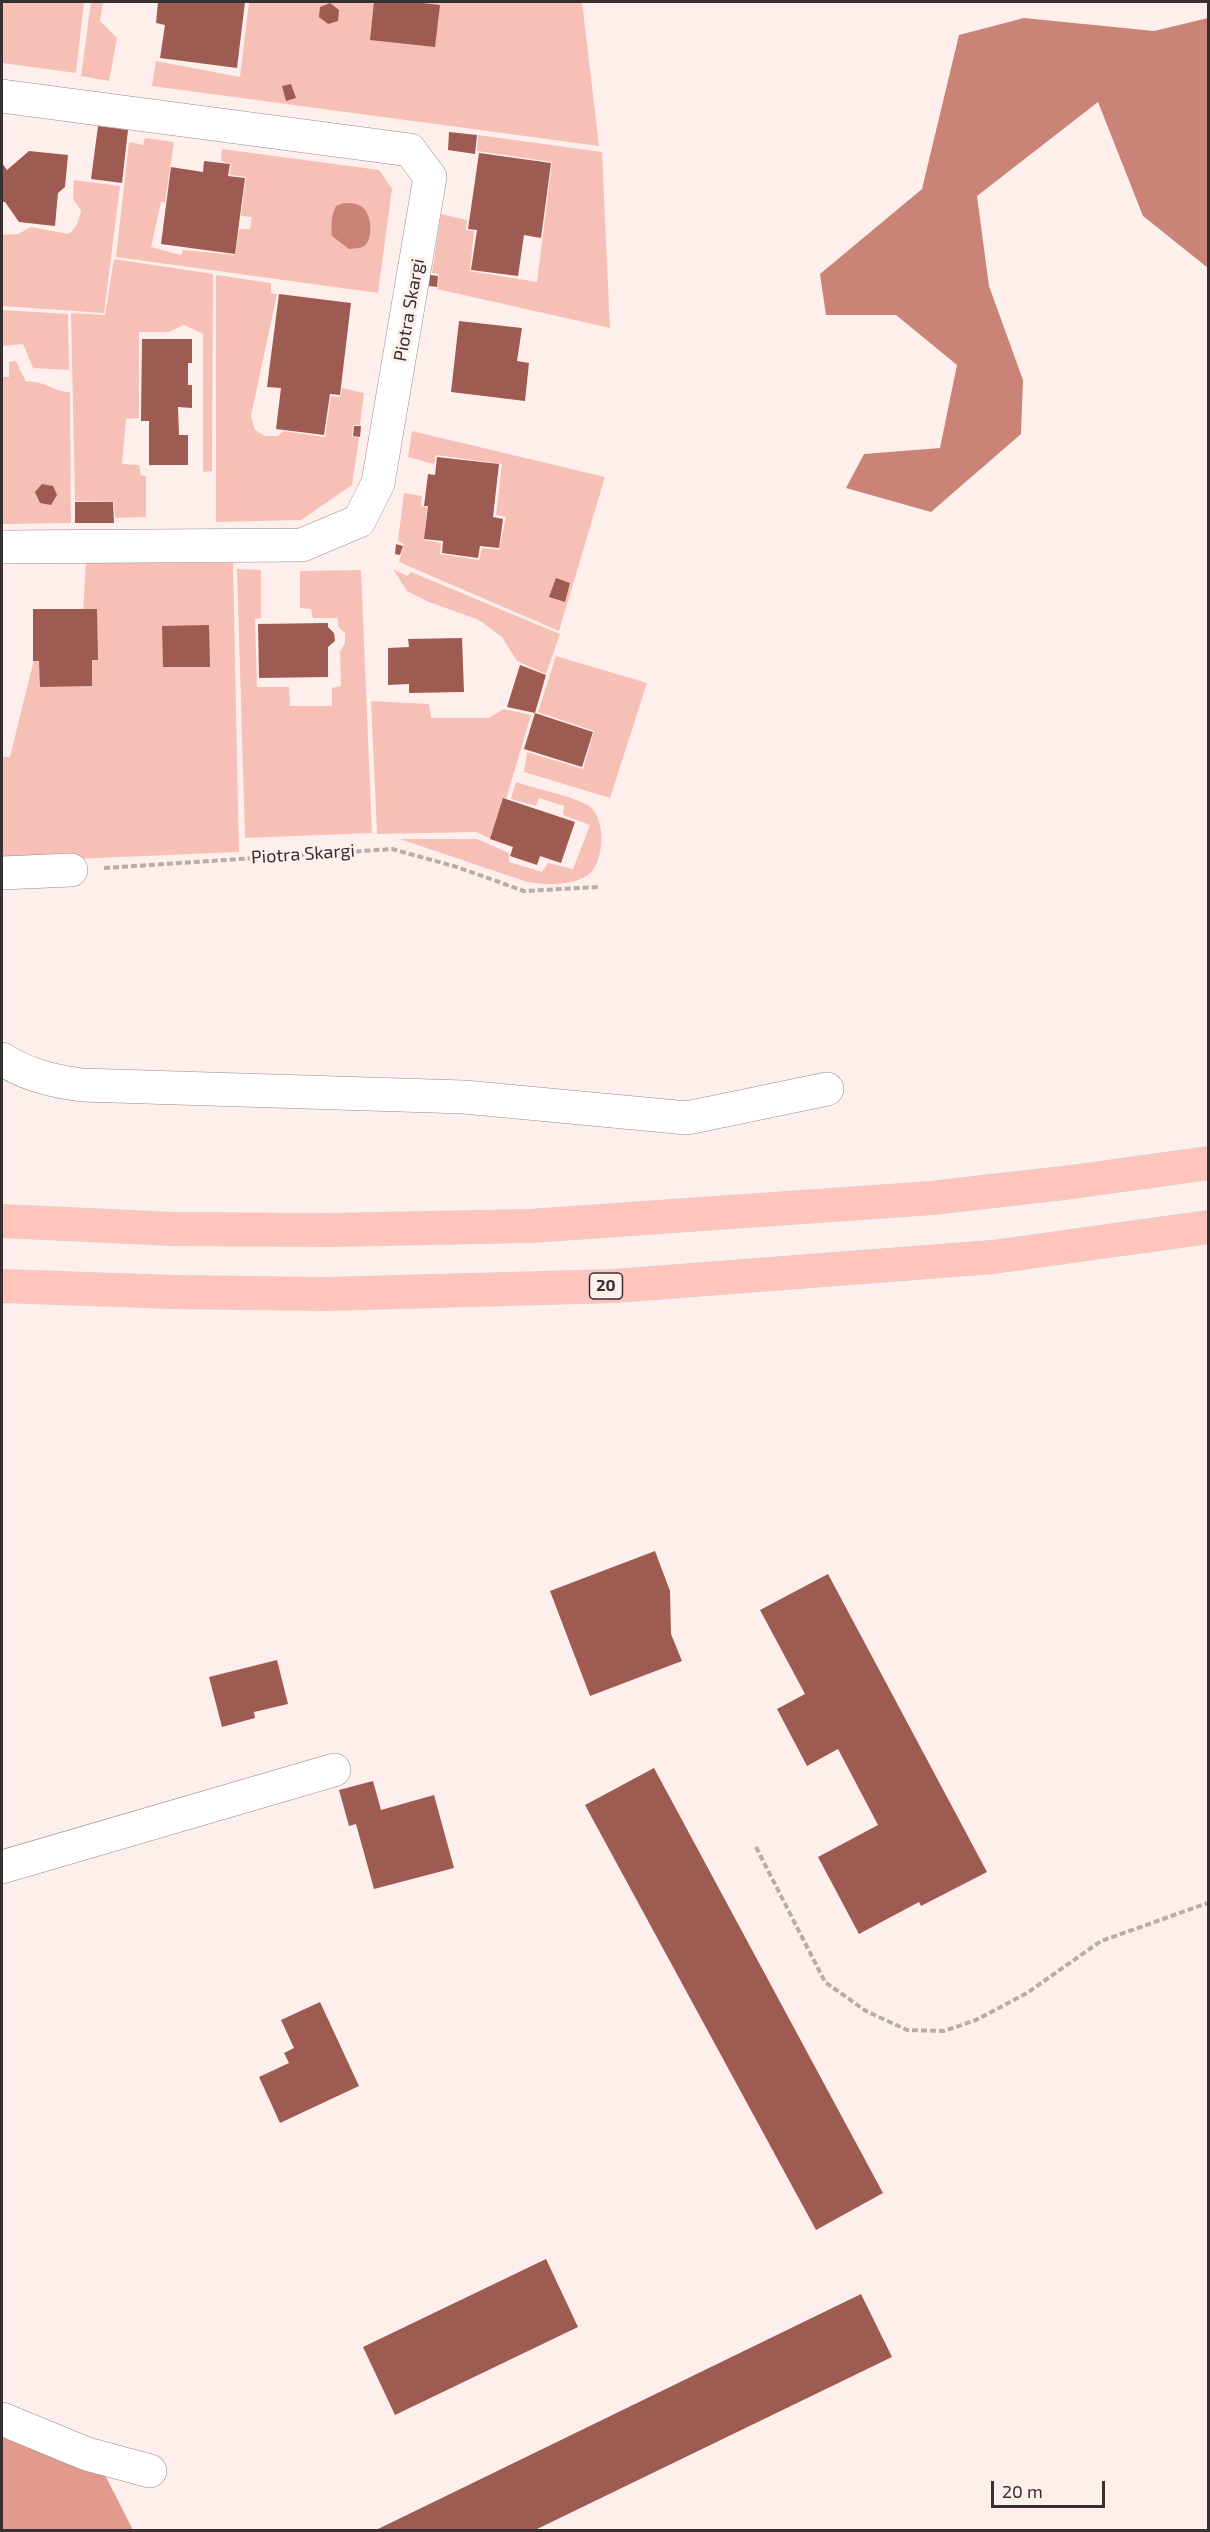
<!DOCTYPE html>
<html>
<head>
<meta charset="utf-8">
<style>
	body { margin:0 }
	#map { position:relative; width:1210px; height:2532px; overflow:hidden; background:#feefec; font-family:"Exo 2",sans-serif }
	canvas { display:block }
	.frame { position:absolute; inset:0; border:3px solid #363130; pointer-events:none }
	.scale { position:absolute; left:991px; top:2481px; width:114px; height:27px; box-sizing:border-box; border:3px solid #363130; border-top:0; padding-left:8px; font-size:18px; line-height:21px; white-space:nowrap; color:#363130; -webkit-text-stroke:4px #feefec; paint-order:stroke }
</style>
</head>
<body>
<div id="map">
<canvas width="1210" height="2532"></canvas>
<div class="frame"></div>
<div class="scale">20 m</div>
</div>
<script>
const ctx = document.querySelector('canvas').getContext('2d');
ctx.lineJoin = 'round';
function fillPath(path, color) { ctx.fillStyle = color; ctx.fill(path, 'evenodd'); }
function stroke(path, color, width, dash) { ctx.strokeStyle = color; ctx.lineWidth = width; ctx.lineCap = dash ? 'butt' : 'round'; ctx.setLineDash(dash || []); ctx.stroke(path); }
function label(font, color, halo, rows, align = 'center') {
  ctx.font = font + ' "Exo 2",sans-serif'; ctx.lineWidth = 6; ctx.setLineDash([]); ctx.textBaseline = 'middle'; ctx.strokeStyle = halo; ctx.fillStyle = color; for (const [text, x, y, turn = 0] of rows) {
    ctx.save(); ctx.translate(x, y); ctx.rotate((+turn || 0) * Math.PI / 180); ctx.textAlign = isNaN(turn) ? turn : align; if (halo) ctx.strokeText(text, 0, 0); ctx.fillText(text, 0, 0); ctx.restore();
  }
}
const green = new Path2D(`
	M2,2H84L76,73L2,63Z
	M91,2H103L100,21L117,38L109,81L81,76Z
	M249,2H582L599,146L152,86L156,61L240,77Z
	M478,135L602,152L610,328L437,289L439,274L432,273L441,214L467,220L466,230L474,231L470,271L537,282L552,162L477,151Z
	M145,138L174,142L165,202H161L151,247L181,255L183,250L235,255L239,229H250L252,217L241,216L246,177L230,175L231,164L221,161L222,149L379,170L392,189L378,293L116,257L129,142L143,145Z
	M74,180L120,186L104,313L2,306V235L18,234L31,227L68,234C77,228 79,221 81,210L73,199Z
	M114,259L213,274L212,471L203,472V334L184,325L169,332H139V418L126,419L122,464L139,465L141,475L146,476V517L115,518L114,502L75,501L71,313L105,315Z
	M216,275L271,283V293L277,294L251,416L255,430L265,436H278L283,431L325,437L331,396L340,397L342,388L364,393L360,425H353L352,436L359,438L352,485L301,520L216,522Z
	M2,310L68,314L69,370L33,368L23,344L2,346Z
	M16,361L26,382C42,379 55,393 70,392L71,523L2,524V381L3,377H9V362Z
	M412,431L605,477L559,631L399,562L404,544L398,541L404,493L422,496L421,506L427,507L424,540L441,543L440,554L479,560L482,548L499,550L506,517L496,515L502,464L436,455L434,464L408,457Z
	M86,561L233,563L239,852L2,862V757H10L38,643L82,628Z
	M237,569L261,570V618L255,619L257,687H289L290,706H332V688L341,686L340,652L345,643V633L339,628L337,618H313L311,609L300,608V571L361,570L372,833L245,838Z
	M393,569L407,576L411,572L560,634L546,674L517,661L502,637L479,620L429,602L407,591Z
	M556,656L647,683L610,798L524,772L527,752L583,769L594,731L538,712Z
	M371,701L429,704L431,718H488L504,709L531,715L494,840L476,832L377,834Z
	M516,782C534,788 574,797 588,805C607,817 605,864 587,876C570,886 546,885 527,882L400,839H477L509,853V862L542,872L548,863L573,869L590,825L563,815L564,806L539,798L536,806L511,799Z`);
const forest = new Path2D(`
	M2,2436L105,2475L133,2530H2Z`);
const water = new Path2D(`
	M1024,18L1154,31L1208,18V268L1143,216L1098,102L977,196L989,286L1023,380L1021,434L931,512L846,488L864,454L940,448L957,365L896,315H826L820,274L922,189L959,35Z
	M344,203C350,203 357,203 362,207C371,213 373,234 367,243C363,249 356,248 349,249L332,236C331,225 331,216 336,206Z`);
const building = new Path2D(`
	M158,2H245L237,68L160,58L165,25L156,23Z
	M374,2H413L440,5L435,47L370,40Z
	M330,3L339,10L338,21L328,24L319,17L320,7Z
	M291,84L296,98L286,101L282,86Z
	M98,126L128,130L122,183L91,179Z
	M449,132L477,135L475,154L448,150Z
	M29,151L68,155L65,187L58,193L55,226L19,222L5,202H2V163L7,170Z
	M479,153L551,163L541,238L524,235L518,276L471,270L477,230L468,229Z
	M204,161L230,164L228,176L245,178L235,254L161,244L171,167L203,172Z
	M430,275L438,276L437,287L429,286Z
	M279,294L351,303L340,395L330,394L324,435L276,429L281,388L267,387Z
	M459,321L522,328L517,361L529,363L525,401L451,392Z
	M142,339H192V363H188V385H192V408L178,407L179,435H188V465H149V421H141Z
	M354,426H361L360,437L353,436Z
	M437,457L499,464L493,517L503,519L499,548L480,546L478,558L442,553L443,541L424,539L428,506H424L428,474L435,475Z
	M42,484L53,486L57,495L51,505L40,503L35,492Z
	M75,502H113L114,523H75Z
	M396,544L403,546L400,555L395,554Z
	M556,578L570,583L565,602L549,597Z
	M33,609H97L98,660H92V686L40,687L39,661H33Z
	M328,623V627L334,633L335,641L328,647V677L259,678L258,624Z
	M209,625L210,667H163L162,626Z
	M462,638L464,692L409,693V684L388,685V648L409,647L408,639Z
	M520,665L546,675L535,713L593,732L582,767L524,749L535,713L507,707Z
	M503,798L575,822L561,863L540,856L537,865L510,856L513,847L490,839Z
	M655,1551L670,1591L671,1634L682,1661L590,1696L550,1591Z
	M828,1574L987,1872L921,1906L919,1902L859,1934L818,1857L878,1825L838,1749L807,1766L777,1709L805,1694L760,1610Z
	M277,1660L288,1704L254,1712L255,1718L222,1727L209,1677Z
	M654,1768L883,2193L816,2230L585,1805Z
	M373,1781L381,1810L434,1795L454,1868L374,1889L356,1824L349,1826L339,1790Z
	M320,2002L359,2086L280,2123L259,2077L289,2063L284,2053L294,2048L281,2020Z
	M546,2259L578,2327L395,2415L363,2347Z
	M861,2294L892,2357L535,2530H376Z`);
const path = new Path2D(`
	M104,868L392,849L457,867L524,891L599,887
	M756,1847L825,1982L866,2011L907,2030L944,2031L976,2020L1027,1993L1101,1941L1208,1903`);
const minor = new Path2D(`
	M2,96L410,150L430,177L378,483L359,521L302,545L2,547
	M2,873L71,870
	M2,1059C27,1075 52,1081 82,1085L464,1097L687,1118L827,1089
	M2,1867L334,1770
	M2,2419L87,2454L150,2471`);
const major = new Path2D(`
	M2,1221L173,1229L329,1230L530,1226L932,1198L1072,1182L1208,1163
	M2,1286L174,1292L327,1294L615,1286L993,1257L1208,1227`);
const shields = [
	[606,1286,33]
];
const shieldNames = [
	["20",606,1286]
];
const streetNames = [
	["Piotra Skargi",409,310,-80],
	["Piotra Skargi",303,854,-4]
];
fillPath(green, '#f7c0b7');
fillPath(forest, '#e39a8e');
fillPath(water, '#ca8377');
fillPath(building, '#9e5b51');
stroke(minor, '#988a88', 34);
stroke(major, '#d3d2d1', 34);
stroke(path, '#b8adab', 4, [6, 3]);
stroke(minor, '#fff', 33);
stroke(major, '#ffc4bb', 33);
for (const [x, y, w] of shields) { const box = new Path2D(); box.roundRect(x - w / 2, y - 13, w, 26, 4.5); ctx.fillStyle = '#feefec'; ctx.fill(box); stroke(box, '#363130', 1.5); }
label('bold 16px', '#363130', null, shieldNames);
label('18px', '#363130', '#feefec', streetNames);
</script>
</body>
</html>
